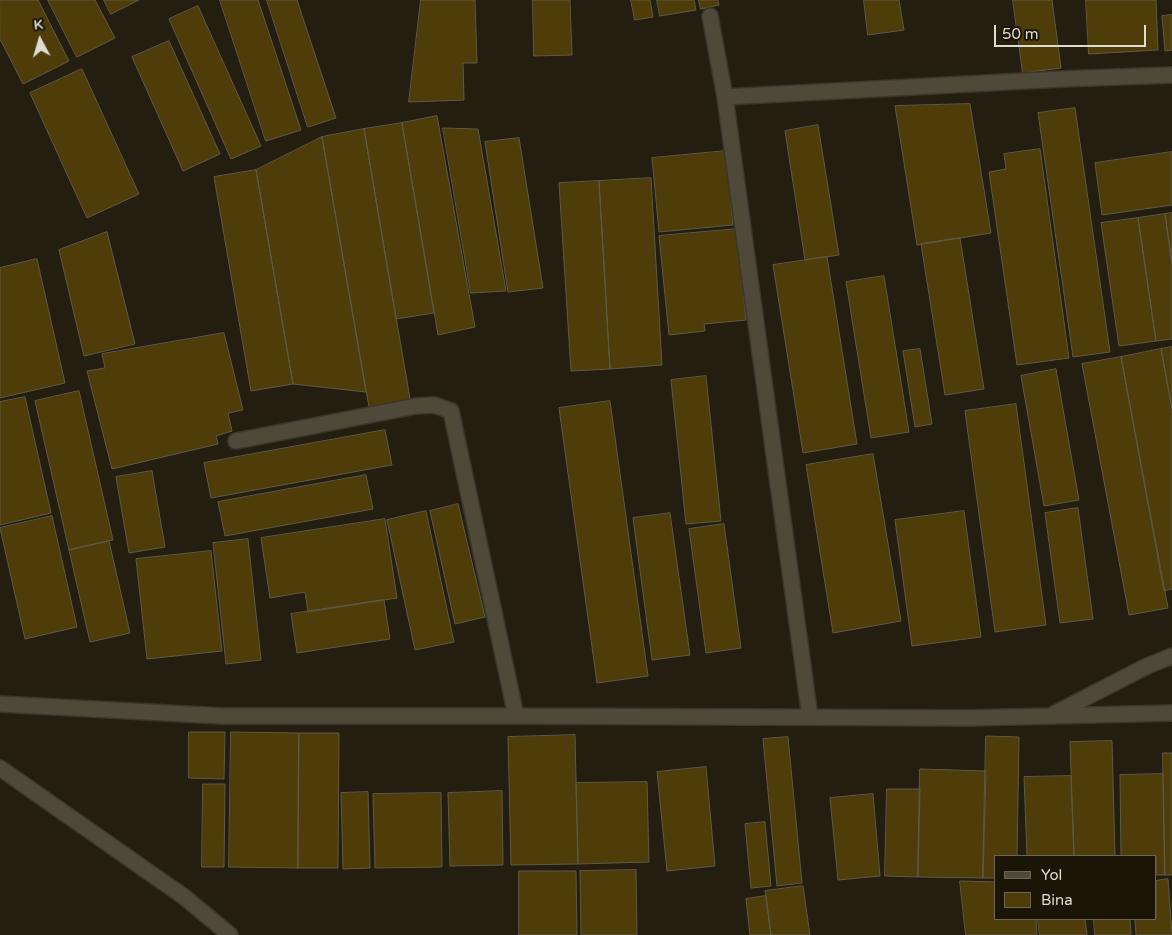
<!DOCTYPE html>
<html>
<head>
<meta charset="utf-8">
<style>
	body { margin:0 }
	#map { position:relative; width:1172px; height:935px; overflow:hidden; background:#231e0f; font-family:"Varela Round",sans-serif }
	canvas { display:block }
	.legend { position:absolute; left:994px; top:855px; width:162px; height:65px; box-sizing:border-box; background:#1a1506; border:1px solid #696558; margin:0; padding:6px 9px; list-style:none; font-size:15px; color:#dfdcd2 }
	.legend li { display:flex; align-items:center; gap:10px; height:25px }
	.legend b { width:25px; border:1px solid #696558 }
	.north { position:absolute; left:15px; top:15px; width:50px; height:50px; -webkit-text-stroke:4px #1a1506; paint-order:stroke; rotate:354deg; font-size:14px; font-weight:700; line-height:20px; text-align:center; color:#dfdcd2 }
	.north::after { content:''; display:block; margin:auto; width:18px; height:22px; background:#dfdcd2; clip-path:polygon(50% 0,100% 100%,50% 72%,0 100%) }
	.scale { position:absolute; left:994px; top:25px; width:152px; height:22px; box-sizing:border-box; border:2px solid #dfdcd2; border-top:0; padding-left:6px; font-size:15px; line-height:18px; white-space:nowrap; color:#dfdcd2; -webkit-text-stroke:4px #1a1506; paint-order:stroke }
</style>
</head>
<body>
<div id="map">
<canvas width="1172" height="935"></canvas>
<ul class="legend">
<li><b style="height:6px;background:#4f4939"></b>Yol</li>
<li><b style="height:14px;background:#4e3d08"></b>Bina</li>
</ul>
<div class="north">K</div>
<div class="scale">50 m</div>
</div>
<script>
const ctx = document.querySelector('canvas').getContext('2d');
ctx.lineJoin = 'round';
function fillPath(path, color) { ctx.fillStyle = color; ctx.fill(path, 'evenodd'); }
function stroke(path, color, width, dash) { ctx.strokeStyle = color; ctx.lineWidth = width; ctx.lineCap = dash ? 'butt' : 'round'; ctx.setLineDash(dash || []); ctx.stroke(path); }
const building = new Path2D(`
	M0,0H38L69,61L23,84L0,39Z
	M48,0H95L115,38L77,57Z
	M104,0H139L111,14Z
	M220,0H258L301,130L266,141Z
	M267,0H297L336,118L308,127Z
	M421,0H475L477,63H463L464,100L409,102Z
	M533,0H570L572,55L534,56Z
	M631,0H650L653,17L635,20Z
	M657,0H694L696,10L660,16Z
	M699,0H718L719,5L701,9Z
	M864,0H899L904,30L868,35Z
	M1013,0H1052L1061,68L1023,73Z
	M1086,0H1156L1158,50L1089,54Z
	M198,6L261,146L231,159L169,19Z
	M1172,15V50L1165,51L1162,16Z
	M169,41L220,154L183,171L132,57Z
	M82,69L139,194L87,218L30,93Z
	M970,104L991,233L917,245L895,106Z
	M1075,108L1110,352L1073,357L1038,113Z
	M437,116L475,327L438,335L402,123Z
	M402,123L434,313L396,319L364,129Z
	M818,125L839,255L805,260L785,131Z
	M443,128L478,129L506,291L471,293Z
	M364,129L410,399L369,407L322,137Z
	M322,137L366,392L293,384L256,170Z
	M519,138L543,288L508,292L485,142Z
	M1040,149L1069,358L1017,365L989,172L1006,169L1004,154Z
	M726,151L733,225L659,232L652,158Z
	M1172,152V205L1102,215L1095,163Z
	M256,170L293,384L251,391L214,177Z
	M651,178L662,365L610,369L599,181Z
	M599,181L610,369L571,371L559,183Z
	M1172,213V264L1165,214Z
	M1165,214L1172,264V339L1156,341L1138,218Z
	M1138,218L1156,341L1119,346L1101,223Z
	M737,229L746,320L704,324L705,331L669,335L659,236Z
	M107,232L135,344L84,356L59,250Z
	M960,238L984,389L945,395L921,244Z
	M827,257L857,444L803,453L773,265Z
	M37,259L65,383L0,398V268Z
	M884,276L909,432L871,438L846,282Z
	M224,333L243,410L228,413L232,431L216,436L218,444L112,469L87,371L105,368L102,354Z
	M1172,347V409L1161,349Z
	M920,349L932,424L915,427L903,351Z
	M1161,349L1172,409V589L1164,591L1121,357Z
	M1121,357L1168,608L1129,615L1082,364Z
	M1056,369L1079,500L1044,506L1021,376Z
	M706,376L721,521L686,524L671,380Z
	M79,391L113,540L69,550L35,401Z
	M25,397L51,513L0,525V402Z
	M610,401L648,676L597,683L559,408Z
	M1016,404L1046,625L995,632L965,411Z
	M385,430L392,465L211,498L204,463Z
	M873,454L901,621L833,633L806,465Z
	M152,471L165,547L129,553L116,477Z
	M366,475L373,509L225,536L218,502Z
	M458,504L485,617L455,624L430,511Z
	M1078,508L1093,619L1060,623L1045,513Z
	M426,511L454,642L415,650L387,520Z
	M964,511L981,637L912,646L895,520Z
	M670,513L690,655L652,660L633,518Z
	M52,516L77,627L25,639L0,528Z
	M385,519L397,598L308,612L305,592L270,598L261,538Z
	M724,524L741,648L706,653L689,529Z
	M248,539L261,660L226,664L213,543Z
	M109,541L130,633L90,642L69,550Z
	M211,551L222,651L147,659L136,559Z
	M384,600L390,639L297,653L291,614Z
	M189,732H225L224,779L189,778Z
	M231,732L299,733L298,868L229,867Z
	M299,733H339L338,868H298Z
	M575,735L578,864L511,865L508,737Z
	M986,736L1019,737L1017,856H996V878H983Z
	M788,737L802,883L777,886L763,739Z
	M1112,741L1115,856H1074L1070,742Z
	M1163,753H1172V875H1165Z
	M706,767L715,866L667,871L657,772Z
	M920,769L986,771L983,878L918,877Z
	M1163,774L1165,875H1156V856H1121L1120,775Z
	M1071,776L1074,856H1027L1024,777Z
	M647,782L649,862L578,864L576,783Z
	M203,784H225L224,867H202Z
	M887,789H920L918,877L885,876Z
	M502,791L503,865L450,866L448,793Z
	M368,792L370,868L343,869L341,793Z
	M441,793L442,867L375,868L373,794Z
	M873,794L880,876L838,880L830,798Z
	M765,822L771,886L751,888L745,824Z
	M636,870L637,935H581L580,871Z
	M519,871H576L577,935H519Z
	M1168,879L1172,935H1136L1135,919H1156V881Z
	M960,881L996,882V919H1036L1037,935H966Z
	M803,886L810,935H771L765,891Z
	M766,896L771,935H750L746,899Z
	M1038,919H1085L1087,935H1040Z
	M1094,919H1130L1131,935H1095Z`);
const street = new Path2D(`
	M710,16L725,97L810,717
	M725,97L1062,79L1172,75
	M236,441L416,406L434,405L451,411L516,716L969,718L1172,713
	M0,704L222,716H516
	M1054,714L1147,666L1172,656
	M0,768L183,896L230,935`);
fillPath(building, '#4e3d08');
stroke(building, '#5f5948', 1);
stroke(street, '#3b372e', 18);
stroke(street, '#4f4939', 15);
</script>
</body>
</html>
